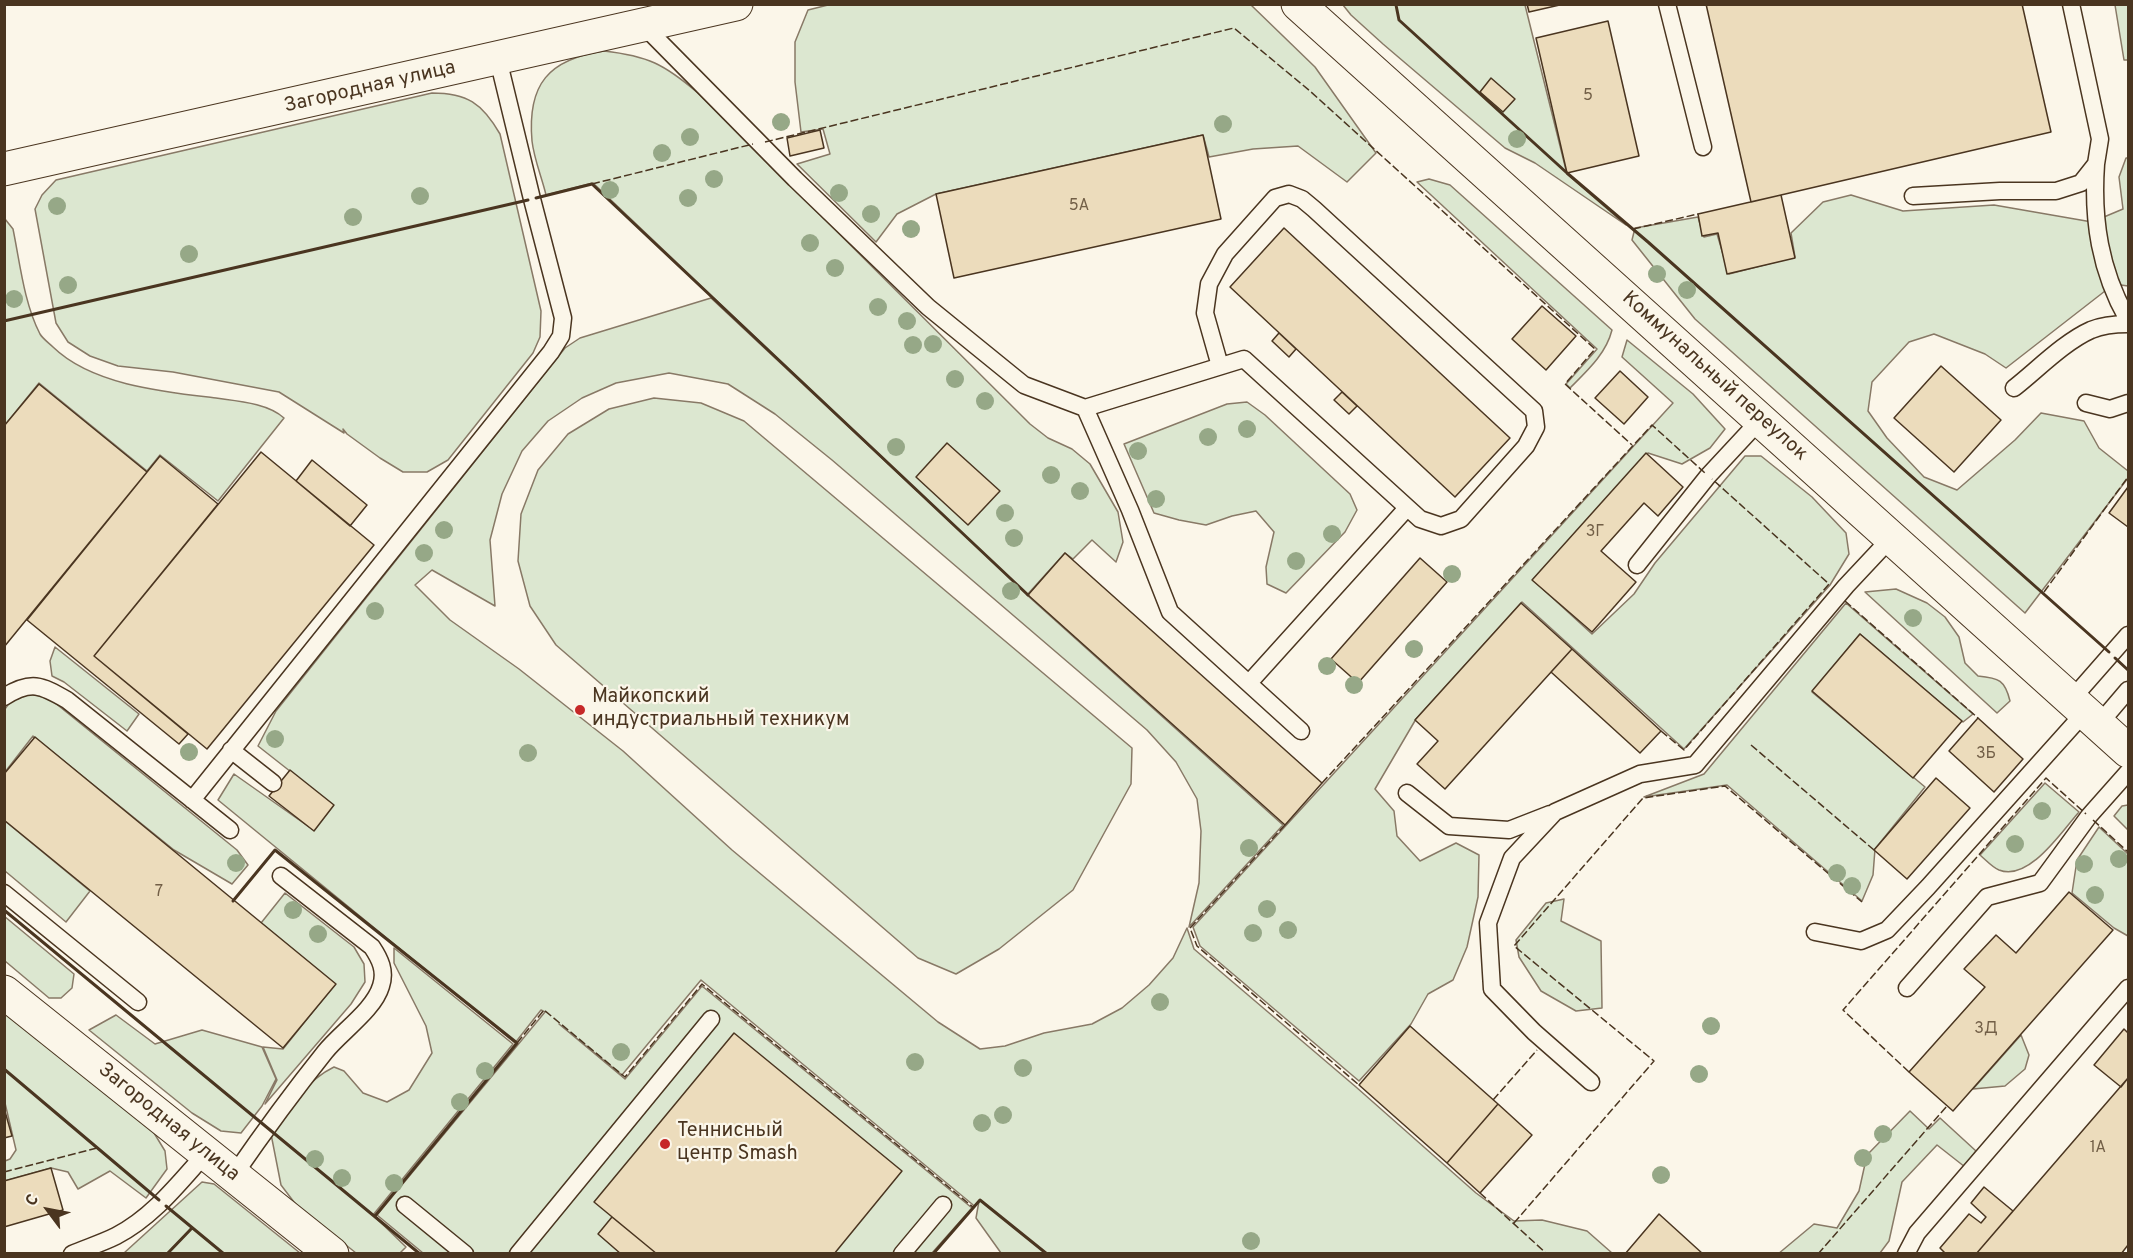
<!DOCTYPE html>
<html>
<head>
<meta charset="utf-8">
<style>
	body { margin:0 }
	#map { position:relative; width:2133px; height:1258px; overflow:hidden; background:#fbf6e9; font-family:Overpass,sans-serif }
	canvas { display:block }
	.frame { position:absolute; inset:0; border:6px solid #4a3520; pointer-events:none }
	.north { position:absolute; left:18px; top:1180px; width:60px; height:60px; -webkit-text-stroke:4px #fbf6e9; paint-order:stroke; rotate:302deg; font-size:16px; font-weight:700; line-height:24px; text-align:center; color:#4a3520 }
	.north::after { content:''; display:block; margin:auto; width:21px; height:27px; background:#4a3520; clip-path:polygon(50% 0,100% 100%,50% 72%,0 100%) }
</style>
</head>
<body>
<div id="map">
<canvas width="2133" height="1258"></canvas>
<div class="frame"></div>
<div class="north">С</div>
</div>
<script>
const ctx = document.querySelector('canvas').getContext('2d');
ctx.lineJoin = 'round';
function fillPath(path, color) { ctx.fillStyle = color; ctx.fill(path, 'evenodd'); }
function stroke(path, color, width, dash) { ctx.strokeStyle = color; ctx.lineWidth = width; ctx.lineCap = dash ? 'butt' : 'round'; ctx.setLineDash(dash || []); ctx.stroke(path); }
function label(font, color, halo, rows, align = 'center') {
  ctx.font = font + ' Overpass,sans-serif'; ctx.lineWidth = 4.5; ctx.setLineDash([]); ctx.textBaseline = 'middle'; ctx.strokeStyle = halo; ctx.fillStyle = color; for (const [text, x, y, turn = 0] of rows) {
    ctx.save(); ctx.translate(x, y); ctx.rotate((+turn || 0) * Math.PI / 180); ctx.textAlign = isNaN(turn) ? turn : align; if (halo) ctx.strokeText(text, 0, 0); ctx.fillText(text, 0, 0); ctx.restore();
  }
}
const green = new Path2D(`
	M832,4L1251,5L1315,67L1376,153L1347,182L1298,146L1253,149L1209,157L1203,135L936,194L897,214L876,242L797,164L830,154L823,129L801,132L795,82V42L808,10Z
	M1343,5H1525L1567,174L1626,225L1535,163L1505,148L1383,44L1351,15Z
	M2115,5H2128V60H2124Z
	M604,51C648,56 664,64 698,93L1030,424L1048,438L1072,449L1090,464L1118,512L1123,542L1116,562L1092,540L1073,559L1065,553L1027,595L1283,825L1189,927L1199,883L1201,831L1197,799L1176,762L1147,730L832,460L775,414L728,384L669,373L616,383L582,398L548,421L522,451L502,494L490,540L495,606L432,570L415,585L450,620L519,669L623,751L732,850L938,1022L980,1049L1005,1046L1044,1033L1092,1024L1122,1008L1149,985L1173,958L1187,928L1194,949L1356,1087L1476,1193L1514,1221L1542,1220L1587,1231L1612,1253H1001L976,1218L979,1201L974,1206L972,1204L701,980L622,1075L559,1024L625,1079L702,986L972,1208L932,1253H423L377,1215L545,1012L541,1010L515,1043L218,800L234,774L312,829L333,805L258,746L276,711L565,348L580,338L711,298L917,491L593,183L546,195C542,178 534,159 532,141C527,84 549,59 604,51Z
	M432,93C467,93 482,103 500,134L541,311L540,337L533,353L448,460L427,472H403L380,458L347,434L343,429L344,433L279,392L173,372L118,366L90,356L68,342L56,323L35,209L42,195L56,180Z
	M2126,158H2128V286L2114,284L2006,368L1985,354L1934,334L1909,342L1872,382L1868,411L1887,438L1924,477L1957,490L2015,440L2041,413L2084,421L2099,448L2128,471V478L2025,613L1695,319L1632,240L1635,228L1698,217L1704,237L1717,234L1729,274L1795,257L1791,233L1823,202L1851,195L1903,211L1994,205L2092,222L2123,209L2119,177Z
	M1429,179L1450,185L1612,330C1606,354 1587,371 1570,388L1566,384L1597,349L1417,182Z
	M5,219L13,229C20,263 24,303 40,334C43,339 49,343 53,347C92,385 164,392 216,398C237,401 268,403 284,418L218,501L160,455L147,471L39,383L5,425Z
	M1627,340L1693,394L1725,429L1710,448L1682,464L1648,453L1533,580L1592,634L1634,594L1655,563L1745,456H1761L1812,497L1846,533L1849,554L1830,585L1684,749L1522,602L1416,719L1375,789L1394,811L1397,836L1420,861L1456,843L1479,855L1478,897L1467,947L1453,980L1428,994L1411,1024L1359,1081L1200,946L1193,927L1673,403L1622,357Z
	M654,398L701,403L744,421L1132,748L1131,784L1073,890L999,949L956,974L918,958L556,645L530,606L518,561L521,514L538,470L568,434L609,409Z
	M1247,402L1265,415L1350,494L1357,510L1345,532L1286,593L1267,584L1266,567L1274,532L1256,511L1232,516L1206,525L1179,520L1154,513L1124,444L1227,404Z
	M1896,589L1927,603L1945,617L1959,637L1965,663L1978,676C1999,678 2005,680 2010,701L1997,713L1865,592Z
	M1846,603L1973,714L1963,722L1860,634L1812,692L1925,787L1875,849L1873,875L1862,901L1727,785L1644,797L1704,774Z
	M55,647L139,714L127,731L64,682L52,676L50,661Z
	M29,694L49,698L237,850L248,865L232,884L174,850L33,736L5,772V709L10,702Z
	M2045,783L2079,812C2062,831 2029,882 1999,870C1992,867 1986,860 1980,855Z
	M2128,805V830L2114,816L2122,806Z
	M5,821L90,891L66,922L5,871Z
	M2099,827L2128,854V936L2114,928L2072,893L2077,860Z
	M285,893L354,947L364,964L365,982L351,1004L265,1104L277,1080L263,1047L283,1049L335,984L261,923Z
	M1564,899L1561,921L1601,941L1602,1008L1576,1011L1541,991L1519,957L1516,940L1546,903Z
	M4,916L74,974L72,988L61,998H49L5,961Z
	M394,948L513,1044L373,1215L406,1247L400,1253H356L297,1206L281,1185L271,1134C287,1108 307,1080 334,1067L344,1071L363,1093L387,1102L409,1090L432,1053L426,1026L394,963Z
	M4,1013L151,1128L165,1151L167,1169L146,1198L110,1171L78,1189L68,1172L51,1168L5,1181V1161L10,1159L16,1150L5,1103Z
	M116,1015L155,1044L202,1030L262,1047L276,1079L262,1106L241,1133L221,1131L192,1113L89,1030Z
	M2021,1035L2029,1055L2025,1069L2005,1086L1973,1089Z
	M1910,1111L1929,1129L1940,1118L1976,1151L1965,1167L1937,1145L1902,1182L1889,1241L1880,1253L1778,1254L1814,1224L1837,1228L1859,1191L1867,1155Z
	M202,1182L214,1184L300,1253H124Z`);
const building = new Path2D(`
	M1527,4H1564L1529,12Z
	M1706,4H2022L2051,132L1751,202Z
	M1608,21L1639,156L1567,173L1536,38Z
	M1491,78L1515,99L1503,112L1480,92Z
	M820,130L824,148L790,156L787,138Z
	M1203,135L1221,219L954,278L936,194Z
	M1781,195L1795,258L1727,274L1718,233L1702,236L1698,214Z
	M1284,228L1510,438L1455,497L1230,287Z
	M1542,306L1576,336L1546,370L1512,339Z
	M1279,333L1296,349L1289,357L1272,341Z
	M1941,366L2001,420L1954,472L1894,418Z
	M1620,371L1648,397L1624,424L1595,398Z
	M39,384L147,472L4,647V426Z
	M1342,392L1357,406L1349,414L1334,400Z
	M947,443L1000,491L968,525L916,477Z
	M261,452L374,545L207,749L94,656Z
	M1646,453L1683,487L1658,516L1644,503L1601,551L1636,582L1592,632L1532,580Z
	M160,456L218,504L94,656L188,734L179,744L27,620Z
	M312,460L367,505L350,526L296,481Z
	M2128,487V527L2109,513Z
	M1065,553L1322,783L1285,825L1028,595Z
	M1420,558L1447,582L1358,683L1331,659Z
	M1521,603L1572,649L1445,789L1417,764L1438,741L1415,720Z
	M1860,634L1962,721L1913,778L1812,691Z
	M1572,649L1661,731L1640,753L1551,672Z
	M1978,718L2023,759L1994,792L1949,751Z
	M35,737L336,984L283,1048L4,820V774Z
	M290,770L334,805L314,831L269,796Z
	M1936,778L1970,808L1907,879L1874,850Z
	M2069,892L2113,930L1953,1111L1909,1072L1985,987L1964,969L1996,935L2016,953Z
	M1410,1026L1498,1104L1447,1163L1359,1085Z
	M2124,1029L2128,1033V1078L2121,1087L2094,1065Z
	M734,1033L902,1171L834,1254H657L594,1202Z
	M2128,1078V1245L2121,1254H1976Z
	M1498,1104L1532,1135L1480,1193L1447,1163Z
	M4,1108L12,1136L4,1138Z
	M51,1168L63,1210L4,1227V1181Z
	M1984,1187L2013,1211L1976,1254H1946L1940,1248L1969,1214L1981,1223L1986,1217L1971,1203Z
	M1659,1214L1703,1254H1625Z
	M612,1217L657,1254H621L598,1234Z`);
const lane = new Path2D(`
	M1667,4L1703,147
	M644,26L795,179L928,307L1024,385L1085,408L1244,359L1420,519L1441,526L1461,519L1526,446L1536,427L1534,411L1314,209L1302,199L1289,194L1275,198L1225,254L1209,284L1205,313L1220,366
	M2096,164C2092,220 2100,271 2128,320
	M1913,196L2000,191H2056L2081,183L2096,164L2100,139L2071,4
	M2014,388C2037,370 2064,342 2091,330C2103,325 2116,324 2128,324
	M2086,403L2110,409L2128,403
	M1085,408L1130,510L1170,612L1301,731
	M1637,565L1708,476L1761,419
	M1249,683L1407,508
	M4,697C31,680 41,685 67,700L230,830
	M2071,700L2128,635
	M2099,724L2128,690
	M231,750L273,783
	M1407,793L1449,826L1509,830L1550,814
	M192,800L551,352L561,336L563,318L532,199L498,59
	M4,893L138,1002
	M1815,932L1861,941L1887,930L1928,887L2085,712
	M1907,988L1987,897L2040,883L2089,816L2128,772
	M1591,1082L1534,1032L1492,989L1488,923L1512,858L1555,812L1640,774L1695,765L1846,586L1891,538
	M234,1175C263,1133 293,1092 325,1052C341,1032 374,1010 381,986C386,971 380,959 372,947L281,876
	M405,1205L465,1254
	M72,1254C86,1248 102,1243 116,1236C153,1217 179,1183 206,1153
	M518,1254L711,1019
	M902,1254L943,1205
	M1906,1254L1917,1233L2128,988`);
const street = new Path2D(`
	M1298,4L2128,751
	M4,169L736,4
	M4,992L332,1254`);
const fence = new Path2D(`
	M765,142L1234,28L1310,91L1595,349L1565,384L1632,445
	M592,184L753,144
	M1633,229L1698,214
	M2044,592L2128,477
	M1845,601L1978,718
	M1661,731L1684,750L1829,584L1712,479
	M1751,745L1874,850
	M1322,783L1652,425L1705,473
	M2093,820L2128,852
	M1285,825L1190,928L1197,946L1359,1085
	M517,1043L544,1010L625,1077L702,984L974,1208
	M1909,1072L1843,1010L2046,778L2086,814
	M1493,1100L1537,1050
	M4,1172L97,1148
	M1480,1193L1547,1254
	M1514,1223L1654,1061L1514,946L1643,798L1725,786L1862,902
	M1818,1254L1947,1106`);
const wall = new Path2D(`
	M1399,4L1396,5L1399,20L1567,173L1648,242L2109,652
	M536,198L592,184L1028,595
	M4,321L528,200
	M2115,658L2128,670
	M233,901L275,850L517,1043L375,1216
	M4,910L420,1254
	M4,1069L159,1200
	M166,1206L224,1254
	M167,1254L192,1228
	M933,1254L980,1200L1047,1254`);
const trees = [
	[781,122],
	[1223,124],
	[690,137],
	[1517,139],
	[662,153],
	[714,179],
	[610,190],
	[839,193],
	[420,196],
	[688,198],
	[57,206],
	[871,214],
	[353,217],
	[911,229],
	[810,243],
	[189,254],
	[835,268],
	[1657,274],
	[68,285],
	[1687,290],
	[14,299],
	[878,307],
	[907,321],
	[933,344],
	[913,345],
	[955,379],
	[985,401],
	[1247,429],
	[1208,437],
	[896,447],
	[1138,451],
	[1051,475],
	[1080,491],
	[1156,499],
	[1005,513],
	[444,530],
	[1332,534],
	[1014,538],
	[424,553],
	[1296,561],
	[1452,574],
	[1011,591],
	[375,611],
	[1913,618],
	[1414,649],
	[1327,666],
	[1354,685],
	[275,739],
	[189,752],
	[528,753],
	[2042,811],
	[2015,844],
	[1249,848],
	[2119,859],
	[236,863],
	[2084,864],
	[1837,873],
	[1852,886],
	[2095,895],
	[1267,909],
	[293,910],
	[1288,930],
	[1253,933],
	[318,934],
	[1160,1002],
	[1711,1026],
	[621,1052],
	[915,1062],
	[1023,1068],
	[485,1071],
	[1699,1074],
	[460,1102],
	[1003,1115],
	[982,1123],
	[1883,1134],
	[1863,1158],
	[315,1159],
	[1661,1175],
	[342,1178],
	[394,1183],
	[1251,1241]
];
const markers = [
	[580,710,6,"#c62828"],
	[665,1144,6,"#c62828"]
];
const numberNames = [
	["5",1588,97],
	["5А",1079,207],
	["3Г",1595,533],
	["3Б",1986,755],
	["7",159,893],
	["3Д",1986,1030],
	["1А",2098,1149]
];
const streetNames = [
	["Загородная улица",370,88,-13],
	["Коммунальный переулок",1714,377,42],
	["Загородная улица",168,1123,39]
];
const poiNames = [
	["Майкопский",592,698],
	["индустриальный техникум",592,721],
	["Теннисный",677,1132],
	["центр Smash",677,1155]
];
fillPath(green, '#dce7d0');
stroke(green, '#887966', 1.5);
fillPath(building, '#ecdcbc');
stroke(building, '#4a3520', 1.5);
stroke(lane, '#4a3520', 19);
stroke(street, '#4a3520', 35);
stroke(lane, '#fbf6e9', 16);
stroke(street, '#fbf6e9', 33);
stroke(fence, '#4a3520', 1.5, [8, 3]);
stroke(wall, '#4a3520', 3);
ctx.fillStyle = '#96a887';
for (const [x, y] of trees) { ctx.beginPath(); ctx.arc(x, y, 9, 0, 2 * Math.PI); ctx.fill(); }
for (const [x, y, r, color] of markers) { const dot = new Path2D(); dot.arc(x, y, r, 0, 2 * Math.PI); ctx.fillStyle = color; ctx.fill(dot); stroke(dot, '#fbf6e9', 2); }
label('16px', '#725f47', null, numberNames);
label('20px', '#4a3520', '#fbf6e9', streetNames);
label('20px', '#4a3520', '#fbf6e9', poiNames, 'left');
</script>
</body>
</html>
